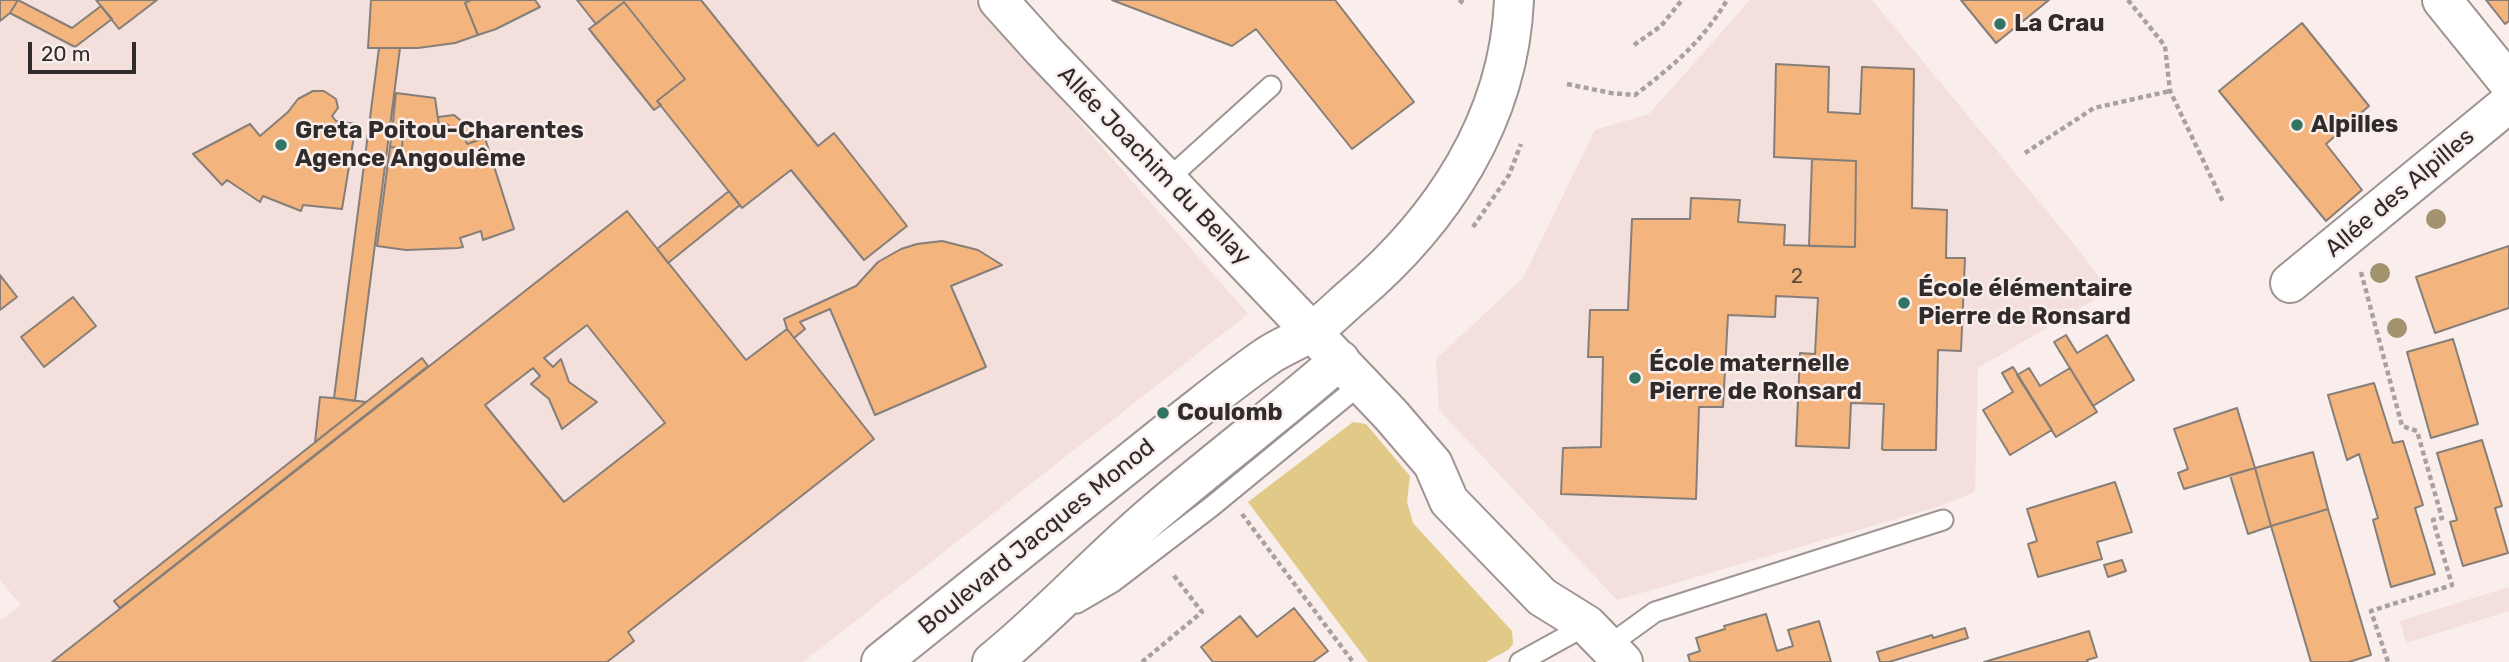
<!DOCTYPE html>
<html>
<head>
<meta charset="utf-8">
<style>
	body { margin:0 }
	#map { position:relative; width:2509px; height:662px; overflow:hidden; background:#f9eeeb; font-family:Rubik,sans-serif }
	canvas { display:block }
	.scale { position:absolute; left:28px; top:42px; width:108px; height:32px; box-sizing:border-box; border:4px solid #302c2b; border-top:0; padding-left:9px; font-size:21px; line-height:24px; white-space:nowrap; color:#302c2b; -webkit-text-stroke:5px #f9eeeb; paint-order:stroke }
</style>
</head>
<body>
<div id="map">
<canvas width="2509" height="662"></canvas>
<div class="scale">20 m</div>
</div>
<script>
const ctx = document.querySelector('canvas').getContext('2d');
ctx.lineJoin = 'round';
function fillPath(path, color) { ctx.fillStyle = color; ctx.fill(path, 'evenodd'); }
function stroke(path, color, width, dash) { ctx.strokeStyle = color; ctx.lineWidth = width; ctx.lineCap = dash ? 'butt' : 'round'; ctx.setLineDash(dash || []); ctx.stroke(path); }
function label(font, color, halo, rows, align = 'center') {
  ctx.font = font + ' Rubik,sans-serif'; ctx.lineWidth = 5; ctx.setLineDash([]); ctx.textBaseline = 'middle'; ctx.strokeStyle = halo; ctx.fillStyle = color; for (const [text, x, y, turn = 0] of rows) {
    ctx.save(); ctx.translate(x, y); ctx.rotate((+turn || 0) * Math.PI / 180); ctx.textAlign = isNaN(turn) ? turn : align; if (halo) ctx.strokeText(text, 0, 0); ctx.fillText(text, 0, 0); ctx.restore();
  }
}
const built = new Path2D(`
	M0,0H974L1248,314L803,662H0V620L21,605L0,580Z
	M1750,0H1872L2079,250L2109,291L1978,368L1975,492L1937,507L1617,600L1439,410L1436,359L1523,278L1595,130L1649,114Z
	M2509,587V611L2406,643L2400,621Z`);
const green = new Path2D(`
	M1353,422L1366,424L1410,476L1407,502L1413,523L1512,631L1513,644L1508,650L1486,662H1368L1248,502Z`);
const building = new Path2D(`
	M0,0H18L10,13L0,21Z
	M18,0L72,28L101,6L112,19L75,47L10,13Z
	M96,0H157L119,29Z
	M371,0H471L465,3L478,35L455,43L418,48H368Z
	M470,0H535L540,7L496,29L478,35L465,3Z
	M577,0H701L818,146L834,133L907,226L864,260L791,170L742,208L657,101L685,79L624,2L596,24Z
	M1112,0H1335L1414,102L1352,149L1256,29L1232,46Z
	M1961,0H2049L1996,43Z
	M2486,0H2509V21L2505,24Z
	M624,2L685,79L657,101L661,105L654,110L589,29Z
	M2302,23L2369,106L2326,144L2362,190L2326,221L2219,91Z
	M379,48H400L355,401L334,398Z
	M1776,64L1829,67L1828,112L1860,114L1862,67L1914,69L1912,208L1947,210L1946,258H1965L1961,351L1938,350L1936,450H1884L1882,449L1884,404L1851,403L1849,448L1796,446L1800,353L1815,354L1818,298L1776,296L1775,317L1728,315L1723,407H1699L1696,499L1561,494L1563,448L1601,447L1603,357H1588L1590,310H1628L1632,219H1690L1691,198L1740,200L1738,222L1785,225L1784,245L1855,247L1856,161L1774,157Z
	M313,91H324L336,99L338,108L332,116L336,121L356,124L342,209L303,205L301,211L263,196L260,202L227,180L222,185L193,154L250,124L260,136L288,112L298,99Z
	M396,93L435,98L439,126L447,124L454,132L465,139L467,144L485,138L514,229L483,240L481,231L460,238L463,247L458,248L406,250L377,246L390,147L402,148L403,132L392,131Z
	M454,115L471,129L473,134L483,131L485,138L467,144L465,139L454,132L447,124L439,126L438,117Z
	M392,131L403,132L402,148L390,147Z
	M1812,159L1856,161L1855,247L1809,246Z
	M729,191L740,205L668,263L657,249Z
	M627,211L746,360L787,329L874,439L628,632L634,641L607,662H52ZM587,325L665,423L564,502L485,405L533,368L540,376L531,384L549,399L562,429L597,402L569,382L561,359L553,367L544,358Z
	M942,241L978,250L1002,265L951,286L986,367L875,415L830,309L800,322L805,329L794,338L787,329L784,319L856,286L878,262L901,249L917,244Z
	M2509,246V308L2435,333L2416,277Z
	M0,275L17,297L0,310Z
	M73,297L96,326L44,367L21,337Z
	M2066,335L2077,353L2107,335L2134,380L2093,406L2054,342Z
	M2453,339L2478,424L2431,438L2407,352Z
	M422,358L428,366L120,608L114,601Z
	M2013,367L2052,430L2010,455L1983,410L2013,392L2002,373Z
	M2029,368L2040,386L2070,368L2097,412L2056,437L2017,375Z
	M2374,383L2393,443L2403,441L2423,505L2415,508L2435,574L2391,587L2373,520L2378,518L2359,454L2347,460L2328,395Z
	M320,397L334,398L366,402L315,442Z
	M2237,408L2255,468L2184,489L2178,473L2188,469L2174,429Z
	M2482,440L2502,506L2495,508L2508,553L2463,566L2450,522L2457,520L2437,453Z
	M2313,452L2328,509L2271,526L2255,468Z
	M2255,468L2271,526L2248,534L2230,475Z
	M2115,482L2132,532L2097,542L2102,559L2038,577L2028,544L2037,541L2027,509Z
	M2328,509L2371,655L2349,662H2311L2271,526Z
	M2122,560L2126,571L2108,577L2104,565Z
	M1294,608L1328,651L1313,662H1213L1201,647L1240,616L1257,637Z
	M1766,614L1777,651L1793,646L1788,630L1819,621L1831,662H1690L1688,655L1700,651L1696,638L1725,629L1724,626Z
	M1965,628L1968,638L1889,662H1880L1877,652L1932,635L1933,638Z
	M2089,631L2097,657L2087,660L2088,662H1984Z`);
const path = new Path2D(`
	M1459,0L1465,4
	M2128,0L2165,46L2170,91L2224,204
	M1634,45L1661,26L1682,0
	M1567,84L1611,93L1635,95C1673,66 1703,41 1727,0
	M2025,153L2094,108L2170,91
	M1473,227L1509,175L1521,144
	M2361,272L2402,426L2417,431L2442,518L2433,520L2452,585L2371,611L2388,662
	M1242,514L1353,662
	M1142,662L1202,612L1172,573`);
const service = new Path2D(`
	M1167,180L1271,86
	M1077,603L1113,582L1211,507L1362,383
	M1608,646L1655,612L1943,520
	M1520,662L1587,625`);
const minor = new Path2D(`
	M998,0L1043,50L1391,415L1433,464L1449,501L1542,597L1587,625L1623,662
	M2442,0L2509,83
	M2290,283L2509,103
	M881,662C979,584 1076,505 1174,427C1204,404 1234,379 1266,357C1280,347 1298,341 1312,331C1326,322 1339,308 1352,297C1442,221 1509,120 1514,0
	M992,662C1050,615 1100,559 1158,510C1218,459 1280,412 1340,360`);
const trees = [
	[2436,219],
	[2380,273],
	[2397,328]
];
const markers = [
	[2000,24,7,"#327464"],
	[2297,125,7,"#327464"],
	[281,145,7,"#327464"],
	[1904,303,7,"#327464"],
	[1635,378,7,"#327464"],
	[1163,413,7,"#327464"]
];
const numberNames = [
	["2",1797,277]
];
const poiNames = [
	["La Crau",2014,24],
	["Alpilles",2311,125],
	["Greta Poitou-Charentes",295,131],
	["Agence Angoulême",295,159],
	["École élémentaire",1918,289],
	["Pierre de Ronsard",1918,317],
	["École maternelle",1649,364],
	["Pierre de Ronsard",1649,392],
	["Coulomb",1177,413]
];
const streetNames = [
	["Allée Joachim du Bellay",1154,166,46],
	["Allée des Alpilles",2400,193,-40],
	["Boulevard Jacques Monod",1037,537,-39]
];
fillPath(built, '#f3dfdb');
fillPath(green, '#e1c987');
fillPath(building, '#f3b47d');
stroke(building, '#867e78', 2);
stroke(service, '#9e9491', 23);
stroke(minor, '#9e9491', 42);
stroke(path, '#a9a19f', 4.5, [5, 3.5]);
stroke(service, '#fff', 19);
stroke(minor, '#fff', 38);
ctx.fillStyle = '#a3936f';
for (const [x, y] of trees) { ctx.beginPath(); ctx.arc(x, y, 10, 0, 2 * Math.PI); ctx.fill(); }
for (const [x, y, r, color] of markers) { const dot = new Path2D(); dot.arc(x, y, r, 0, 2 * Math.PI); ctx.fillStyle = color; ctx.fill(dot); stroke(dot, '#f9eeeb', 2.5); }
label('21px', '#614e40', null, numberNames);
label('bold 24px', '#302c2b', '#f9eeeb', poiNames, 'left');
label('24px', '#302c2b', '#f9eeeb', streetNames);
</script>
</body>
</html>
